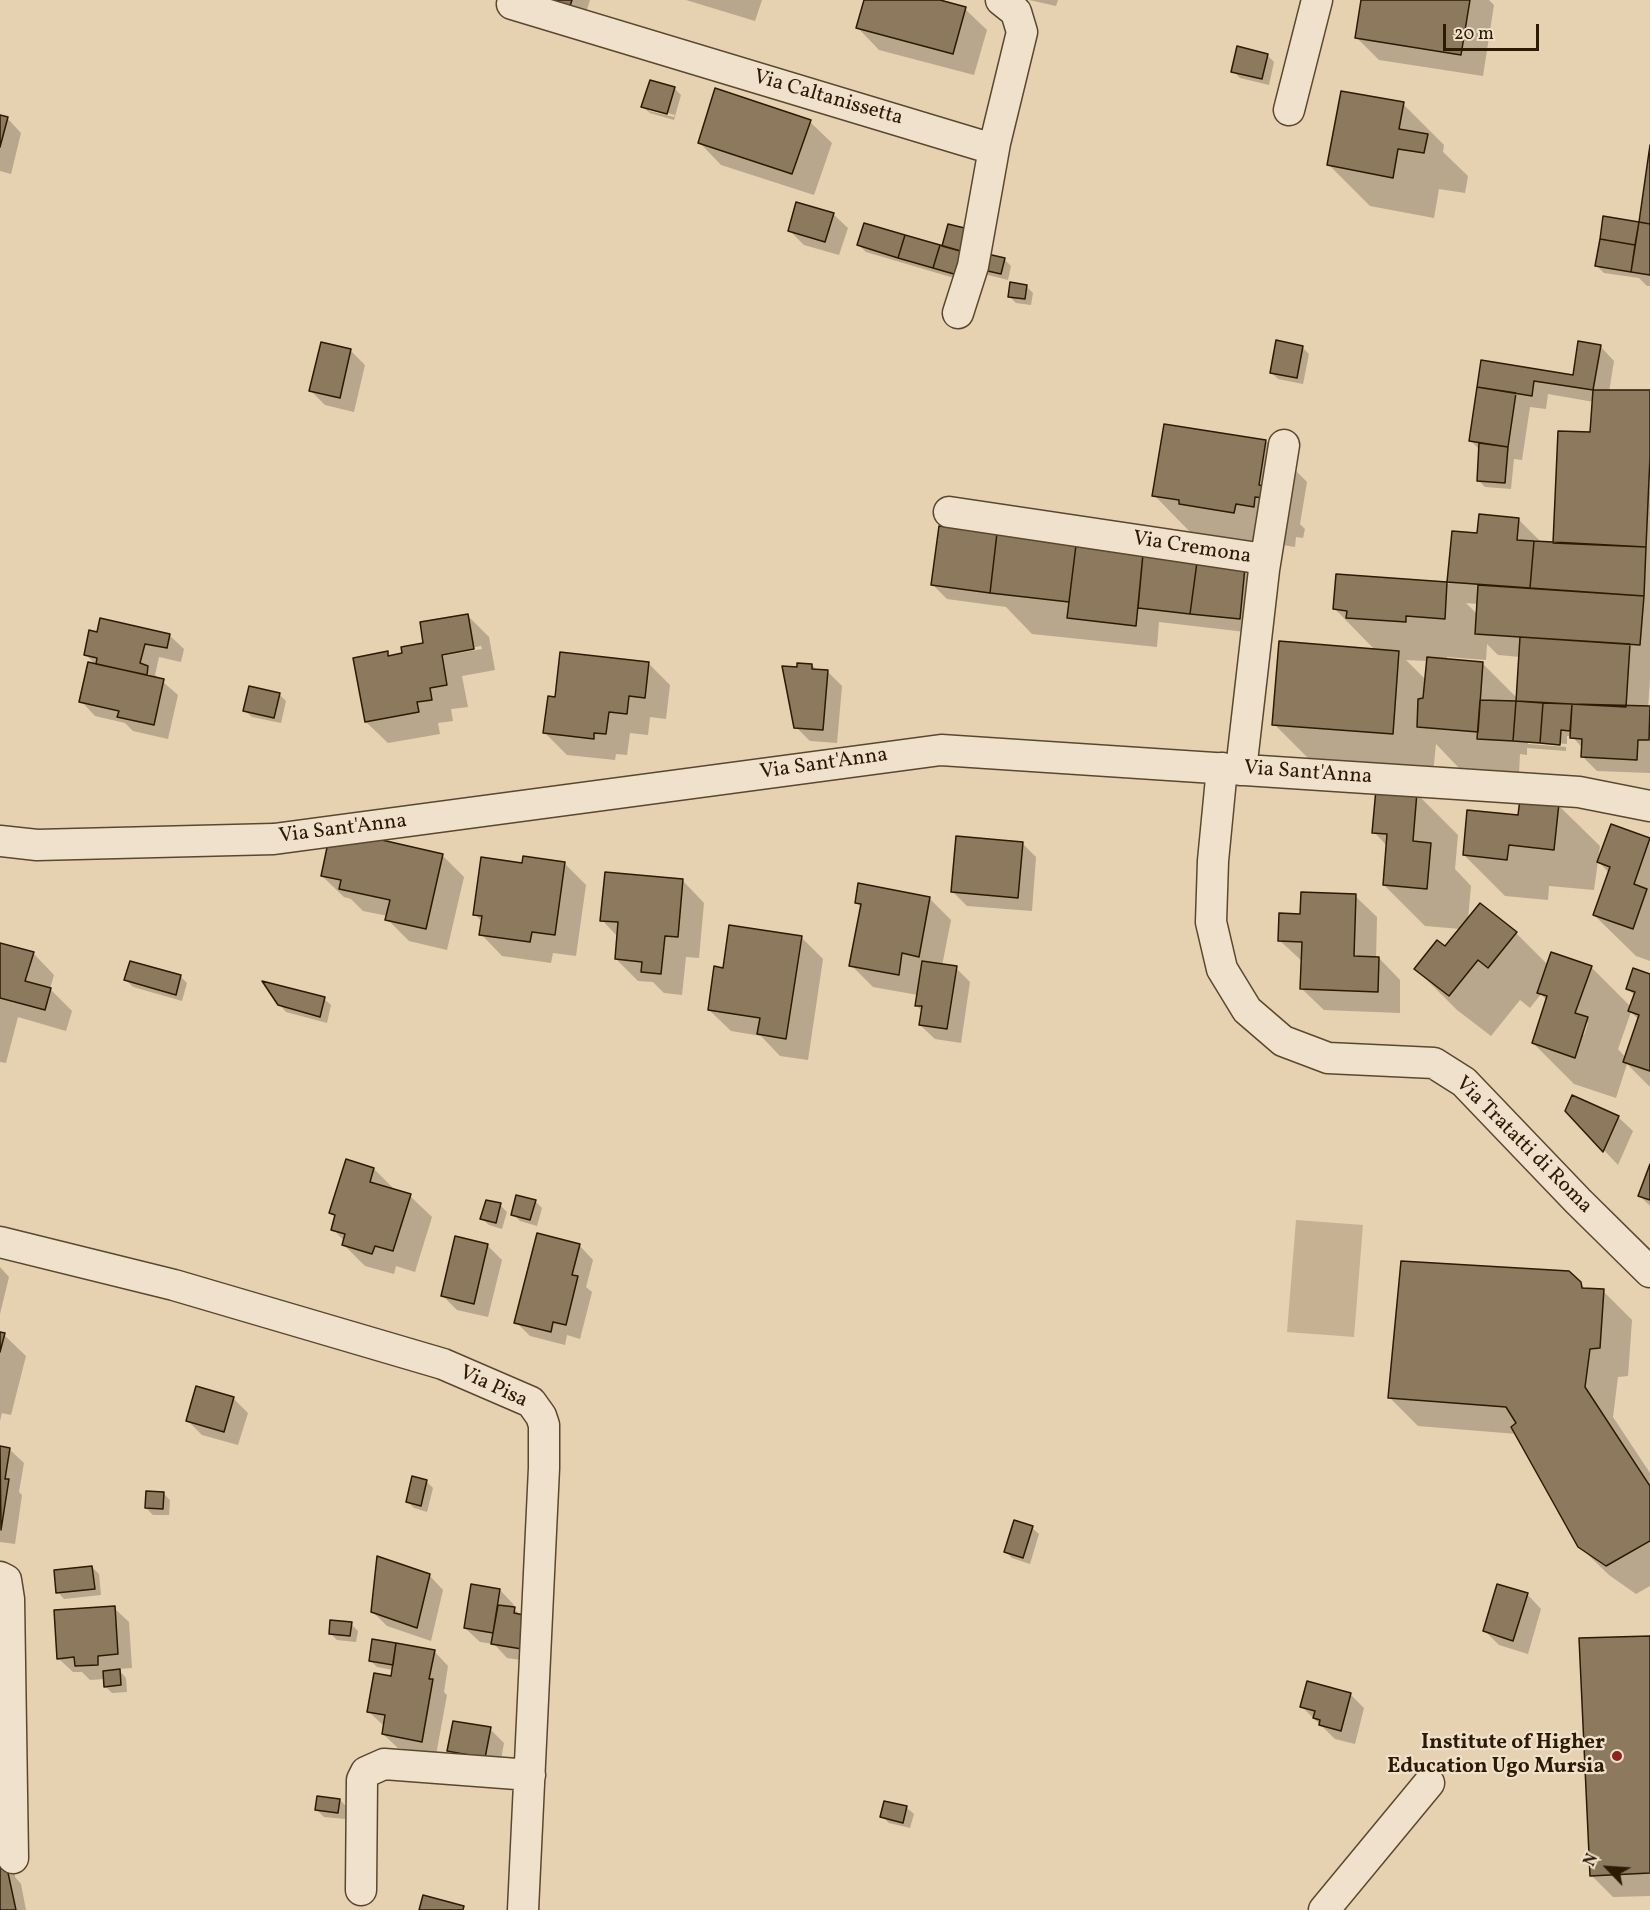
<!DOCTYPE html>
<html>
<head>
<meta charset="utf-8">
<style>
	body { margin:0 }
	#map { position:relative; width:1650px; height:1910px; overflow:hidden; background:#e6d1b1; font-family:Vollkorn,serif }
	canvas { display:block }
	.north { position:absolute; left:1578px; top:1838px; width:60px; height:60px; -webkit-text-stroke:4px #efe1cc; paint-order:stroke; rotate:295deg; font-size:16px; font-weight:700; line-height:24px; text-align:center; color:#2c1a03 }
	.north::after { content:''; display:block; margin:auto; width:21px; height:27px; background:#2c1a03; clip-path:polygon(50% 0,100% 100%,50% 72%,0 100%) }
	.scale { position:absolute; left:1443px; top:24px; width:96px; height:27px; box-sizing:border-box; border:3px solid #2c1a03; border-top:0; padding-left:8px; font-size:18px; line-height:21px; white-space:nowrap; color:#2c1a03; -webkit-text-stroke:4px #efe1cc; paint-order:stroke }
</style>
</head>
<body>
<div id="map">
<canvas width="1650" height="1910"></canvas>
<div class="north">N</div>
<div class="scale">20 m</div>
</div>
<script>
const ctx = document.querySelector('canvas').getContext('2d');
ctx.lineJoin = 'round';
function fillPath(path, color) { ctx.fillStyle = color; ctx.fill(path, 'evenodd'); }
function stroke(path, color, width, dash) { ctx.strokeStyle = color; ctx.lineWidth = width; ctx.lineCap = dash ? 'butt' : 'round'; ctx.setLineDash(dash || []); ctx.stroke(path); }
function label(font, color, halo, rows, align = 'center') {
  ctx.font = font + ' Vollkorn,serif'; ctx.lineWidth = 4.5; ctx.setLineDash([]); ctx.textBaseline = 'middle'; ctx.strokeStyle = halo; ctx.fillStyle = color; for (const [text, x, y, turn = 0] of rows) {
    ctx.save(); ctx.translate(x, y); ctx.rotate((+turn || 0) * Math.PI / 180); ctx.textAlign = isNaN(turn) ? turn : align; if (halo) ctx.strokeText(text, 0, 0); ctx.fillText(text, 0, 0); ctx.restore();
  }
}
const green = new Path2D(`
	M1296,1220L1363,1225L1354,1337L1287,1332Z`);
const shadow = new Path2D(`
	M543,0H590L583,22Z
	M686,0H762L755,21Z
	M865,0H944L948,4L965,9L987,30L974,75L879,50L858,28Z
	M1029,0H1058L1056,6Z
	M1363,0H1489L1494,5L1483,76L1379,60L1357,38Z
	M1267,55L1274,62L1269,85L1240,78L1233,71Z
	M674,88L681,95L674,120L650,113L643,107ZM649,108L675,115L674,117L649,111Z
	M1403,104L1444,145L1443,152L1468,176L1465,193L1439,189L1434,218L1370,206L1329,165Z
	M0,117L7,118L21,133L11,174L0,171Z
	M810,122L832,143L814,195L721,165L700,143Z
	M1650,156V286H1647L1639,278L1604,273L1597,266L1604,218L1640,224Z
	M833,214L848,228L839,255L804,245L789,230Z
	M865,225L971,283L866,252L859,245Z
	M1004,259L1011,266L1008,280L988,275L981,268Z
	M1027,287L1033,293L1031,305L1016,303L1009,296Z
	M1600,346L1614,361L1609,392H1650V680L1648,708H1650V773L1597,771L1583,757V749L1572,736H1567V744L1528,741V744L1566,747V751L1527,748V755L1520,754L1519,773L1459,768L1436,744L1433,774L1315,765L1274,724L1376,651L1335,609L1337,575L1449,584L1453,532L1478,534L1518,519L1540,541V543L1555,545L1591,434L1594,402L1548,394L1546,409L1530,407L1522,460L1514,459L1511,489L1485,487L1478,480L1480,450L1471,441L1482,362L1574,377ZM1466,603L1478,604V615ZM1487,644L1498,655L1520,657L1518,699L1482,663L1447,660V657L1486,660ZM1406,660L1428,661L1426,680Z
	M1302,347L1309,354L1303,384L1278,379L1271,372Z
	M350,350L365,365L354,412L325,405L311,391Z
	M1266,441L1307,482L1300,524L1305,529L1303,538L1296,537L1295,547L1277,544L1275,553L1195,537L1154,495Z
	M1076,547L1245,569L1259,583L1254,633L1159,622L1157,647L1032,634L1006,607L947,599L933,585Z
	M467,615L489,637L495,670L462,676L468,707L451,709L453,721L438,723L440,734L388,743L366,722L387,653L391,657L404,655L425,644ZM481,646L482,649L442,656V653Z
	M98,634L169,635L184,649L181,662L159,657L155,675L178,695L168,739L133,731L125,723L95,716L81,701L97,666L85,654Z
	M648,663L670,685L666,719L650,717L648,735L630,733L627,755L616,754L615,760L567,755L545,733L556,699Z
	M812,665L817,670L827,671L842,686L837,743L810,741L796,727Z
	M279,694L286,701L281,723L252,717L245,711Z
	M1416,793L1458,835L1455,869L1471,886L1468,919L1516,933L1548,965L1591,967L1631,1007L1635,996L1627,988L1650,976V1087L1627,1064L1616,1098L1574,1084L1533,1043L1547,1001L1541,994L1530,1008L1520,1000L1491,1036L1457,1010L1416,969L1445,949L1461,929L1425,926L1384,885L1387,846L1374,832ZM1631,1012L1639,1020L1626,1058L1618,1049ZM1585,1021L1588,1023L1584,1035L1582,1032Z
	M1558,805L1600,846L1594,890L1549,886L1548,900L1505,896L1464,855L1519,817Z
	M1612,826L1650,839V961L1636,956L1594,915L1609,873L1598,861Z
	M1022,843L1036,857L1032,911L967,906L952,891Z
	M442,855L464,877L447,950L409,941L387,919L388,916L363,911L351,899L344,897L322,876Z
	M564,863L586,885L576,956L553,953L551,963L502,956L481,934L482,922L475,914L523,865Z
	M683,881L704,903L699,958L686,957L682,995L664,993L653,982L638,981L616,959L618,937L602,920Z
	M1355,896L1377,917L1376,958H1379L1400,980V1013L1324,1010L1302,989L1303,962L1279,940L1302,916Z
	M929,898L951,920L942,966L956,968L970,982L961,1043L935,1039L920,1025L922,1011L916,1005L918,995L873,987L851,965L862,908L856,902Z
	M802,938L823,959L808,1060L780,1056L761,1036L731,1031L709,1010L724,969Z
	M0,944L33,953L54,975L50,989L72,1011L66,1031L18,1017L6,1063L0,1062Z
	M180,976L187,983L182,1001L133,987L126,980Z
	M324,999L331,1005L327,1023L286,1012L279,1004Z
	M1567,1111L1618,1117L1633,1131L1618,1165Z
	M347,1161L374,1169L396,1191L410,1196L432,1217L415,1272L396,1266L394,1274L365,1266L343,1244L344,1241L333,1229L336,1218L331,1213Z
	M1650,1168V1206L1640,1196Z
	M535,1201L542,1208L537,1226L520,1221L513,1214Z
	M500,1205L507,1212L502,1229L489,1225L482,1219Z
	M457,1238L488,1246L502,1260L488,1317L457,1310L443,1296Z
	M579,1245L593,1260L586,1287L592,1292L580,1339L567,1335L565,1345L530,1336L516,1322Z
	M0,1267L9,1277L0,1314Z
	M1568,1272L1587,1290L1603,1291L1632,1320L1628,1376L1618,1377L1613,1417L1650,1473V1586L1636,1594L1609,1575L1579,1546L1517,1434L1418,1426L1389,1397Z
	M0,1334L4,1335L26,1356L11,1415L2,1413L0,1421Z
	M233,1398L248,1413L238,1445L202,1435L187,1420Z
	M0,1448L9,1449L24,1463L19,1492L22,1495L15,1544L0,1542Z
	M426,1481L433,1488L427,1512L414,1508L407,1501Z
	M163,1493L170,1500L169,1515H153L146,1508Z
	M1032,1528L1039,1534L1030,1564L1012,1558L1005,1551Z
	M92,1567L99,1574L101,1595L64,1599L58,1592Z
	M429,1575L443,1590L431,1641L387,1626L373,1612Z
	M500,1590L514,1605L513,1608L522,1616L542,1663L507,1658L494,1644L480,1642L465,1628Z
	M1527,1594L1541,1609L1528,1654L1499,1645L1485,1631Z
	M114,1608L129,1622L132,1668L118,1669L126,1678L127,1692L112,1693L105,1686V1679L90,1680L82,1672H73L58,1658Z
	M351,1624L358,1631L356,1642L337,1640L330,1633Z
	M1650,1637V1896L1613,1897L1592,1876Z
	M434,1651L448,1666L444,1692L447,1695L436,1755L398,1748L383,1734L384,1726L369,1712L392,1677L393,1670L377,1667L370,1660Z
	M1350,1694L1364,1708L1355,1744L1335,1739L1301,1706Z
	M490,1729L504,1743L499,1771L463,1765L449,1750Z
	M340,1800L347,1807L345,1819L324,1817L317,1810Z
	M885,1802L907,1808L914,1814L910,1828L889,1823L882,1816Z
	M0,1849L15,1864V1877L21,1884L26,1910H0Z`);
const building = new Path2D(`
	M542,0H572L569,9Z
	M864,0H940L966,7L953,54L856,28Z
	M1361,0H1470L1461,55L1355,38Z
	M1237,46L1268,54L1262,79L1231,72Z
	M650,80L675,87L667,114L641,107Z
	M715,88L811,120L792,174L698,143Z
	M1341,91L1404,102L1399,129L1428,134L1424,153L1398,149L1393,178L1327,165Z
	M0,115L8,117L0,147Z
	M1650,145V224L1639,222Z
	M796,202L834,213L825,242L788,231Z
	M1603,216L1639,222L1635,245L1600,239Z
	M1639,222L1650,224V275L1631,272Z
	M864,223L905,235L898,258L857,245Z
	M948,224L977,231L971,254L942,246Z
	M905,235L940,245L933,268L898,258Z
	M1600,239L1635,245L1631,272L1595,266Z
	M940,245L971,254L964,277L933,268Z
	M983,253L1005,258L1001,274L979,269Z
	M1010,282L1027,285L1025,299L1008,297Z
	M1276,340L1303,346L1297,378L1270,373Z
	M1578,341L1601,345L1593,390L1534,381L1532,396L1477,387L1481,360L1573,375Z
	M321,342L351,349L340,398L309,391Z
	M1477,387L1516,393L1508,447L1469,441Z
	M1593,390H1650V457L1646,547L1553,543L1558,431L1590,432Z
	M1164,424L1266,440L1259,485L1265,486L1263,498L1255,497L1254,507L1236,504L1234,513L1179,504V500L1152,496Z
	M1479,443L1508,447L1505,483L1477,481Z
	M1479,514L1519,518L1517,540L1534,541L1530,588L1447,582L1452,531L1477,533Z
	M939,526L997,533L990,593L931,585Z
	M997,533L1076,545L1069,602L990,593Z
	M1534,541L1646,547L1644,596L1530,588Z
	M1076,545L1143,554L1136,626L1067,618Z
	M1143,554L1197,562L1190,614L1138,608Z
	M1197,562L1245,567L1240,619L1190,614Z
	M1336,574L1447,582L1445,619L1406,616V622L1346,618L1347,611L1333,609Z
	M1478,585L1644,596L1640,645L1475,634Z
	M468,614L474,649L442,655L447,685L430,688L432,700L417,702L419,712L365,722L353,658L388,651V656L402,653L401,647L423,643L420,622Z
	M100,618L170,634L167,648L145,644L140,663L148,666L147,675L96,664L97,658L84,655L89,630L97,632Z
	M1520,637L1630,644L1626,707L1516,701Z
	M1279,641L1399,651L1393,734L1272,725Z
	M560,652L649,662L645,698L629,696L627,714L609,712L606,734L594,733V739L543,733L548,696L555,697Z
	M1427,657L1483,662L1478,732L1417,727L1418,699L1423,698Z
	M88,662L164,679L154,725L117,717L119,711L79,702Z
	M797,663L812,664V669L828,670L823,730L794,728L782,666L797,667Z
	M249,686L280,693L274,718L243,711Z
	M1480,700L1516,701L1513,741L1477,739Z
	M1516,701L1543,703L1540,743L1513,741Z
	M1543,703L1572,704L1570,731L1561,730L1560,745L1540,743Z
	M1572,704L1650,706L1649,740H1638L1637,760L1581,757L1582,739L1570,738Z
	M1376,789L1417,792L1413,841L1431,843L1427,889L1383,885L1387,834L1372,833Z
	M1520,799L1559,803L1554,850L1509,845L1507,860L1463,855L1467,810L1518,815Z
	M1611,824L1650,838L1634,884L1647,889L1633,929L1593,915L1610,867L1597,862Z
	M347,832L443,854L426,929L385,920L390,900L339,889L341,880L321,876L329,838Z
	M956,836L1023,842L1018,898L951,892Z
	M523,856L565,862L555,935L532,932L530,942L479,935L482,916L473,915L481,857L522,863Z
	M605,872L683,879L678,937L665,936L661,974L641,972L642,962L615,959L618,922L600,921Z
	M858,883L930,897L919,957L902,953L899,975L849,966L861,904L855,903Z
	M1301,892L1356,894L1354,956L1379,957L1378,992L1300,989L1302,942L1278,941L1279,913L1300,914Z
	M1480,903L1517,932L1488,968L1478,960L1449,996L1414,969L1437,940L1445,946Z
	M729,925L802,936L786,1039L757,1034L760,1018L708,1010L714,966L723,968Z
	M0,943L34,952L25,981L51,988L45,1010L0,998Z
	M1551,952L1592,966L1575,1013L1588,1017L1575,1058L1532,1043L1547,996L1537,993Z
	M130,961L181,975L176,995L124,980Z
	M922,961L957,966L947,1029L919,1025L922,1006H915Z
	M1633,968L1650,974V1071L1623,1062L1639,1015L1628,1011L1635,992L1626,989Z
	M262,981L325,997L320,1017L278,1005Z
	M1572,1095L1619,1116L1603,1152L1565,1111Z
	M346,1159L374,1168L370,1182L411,1194L393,1251L375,1246L372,1254L342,1245L345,1234L331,1230L335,1215L329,1213Z
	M1650,1164V1200L1638,1196Z
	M516,1195L536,1200L530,1220L511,1215Z
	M486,1200L501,1203L496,1223L480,1219Z
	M537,1233L580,1244L572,1275L578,1276L566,1325L553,1322L551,1332L514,1323Z
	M455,1236L488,1244L474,1304L441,1296Z
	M1401,1261L1569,1271L1581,1282L1582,1288L1604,1289L1600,1348L1590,1349L1585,1387L1650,1486V1541L1606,1566L1578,1547L1511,1427L1516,1423L1506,1407L1388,1398Z
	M0,1332L5,1333L0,1352Z
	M196,1386L234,1397L224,1432L186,1421Z
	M0,1446L10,1448L5,1479H9L1,1530Z
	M412,1476L427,1480L421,1506L406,1502Z
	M146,1491L164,1492L163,1509L145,1508Z
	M1014,1520L1033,1526L1023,1558L1004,1552Z
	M377,1556L430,1574L417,1628L371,1612Z
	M92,1566L95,1589L56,1593L54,1570Z
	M471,1584L500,1589L493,1633L464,1628Z
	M1497,1584L1528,1593L1513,1641L1483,1631Z
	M498,1605L515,1607L514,1613L534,1617L528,1650L491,1644Z
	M115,1606L118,1654L98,1656V1665L75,1666L74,1657L57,1659L54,1610Z
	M330,1620L352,1622L350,1636L329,1634Z
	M1650,1636V1873L1590,1876L1579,1638Z
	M372,1639L396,1643L393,1665L369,1661Z
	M396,1643L435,1650L429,1679H433L422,1742L382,1734L385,1715L367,1712L374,1673L391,1676Z
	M120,1669L121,1685L104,1687L103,1671Z
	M1307,1681L1351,1693L1341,1731L1319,1725L1320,1720L1313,1718L1315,1711L1300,1707Z
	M453,1721L491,1727L485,1758L447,1751Z
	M317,1796L340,1799L338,1813L315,1810Z
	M884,1801L907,1806L903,1823L880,1817Z
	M0,1848L1,1867L7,1868L16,1910H0Z
	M423,1895L464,1906L463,1910H419Z`);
const street = new Path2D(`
	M512,4L983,146L995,143L1022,32L1016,12L1001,0
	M1289,110L1317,0
	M958,313L973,266L995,143
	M949,512L1251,557L1262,560L1264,570L1241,770
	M1264,570L1284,445
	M1222,768L1213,861L1211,922L1222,969L1247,1010L1283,1041L1328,1058L1434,1063L1464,1082L1578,1201L1650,1272
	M0,841L37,845L274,839L941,750L1579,792L1650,806
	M0,1242L174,1285L443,1364L531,1402L541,1416L544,1425V1468L523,1910
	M0,1577L6,1580L9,1599L13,1858
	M361,1890L362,1780L366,1772L384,1764L530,1775
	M1324,1910L1429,1783`);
const markers = [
	[1617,1756,6,"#8f2418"]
];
const streetNames = [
	["Via Caltanissetta",828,99,16],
	["Via Cremona",1192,549,9],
	["Via Sant'Anna",824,765,-8],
	["Via Sant'Anna",1308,774,4],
	["Via Sant'Anna",343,830,-7],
	["Via Tratatti di Roma",1523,1146,45],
	["Via Pisa",493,1388,25]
];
const poiNames = [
	["Institute of Higher",1605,1744],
	["Education Ugo Mursia",1605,1768]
];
fillPath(green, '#c6b293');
fillPath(shadow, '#0003');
fillPath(building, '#8d795d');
stroke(building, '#2c1a03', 1.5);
stroke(street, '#5a482e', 33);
stroke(street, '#efe1cc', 30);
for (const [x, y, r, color] of markers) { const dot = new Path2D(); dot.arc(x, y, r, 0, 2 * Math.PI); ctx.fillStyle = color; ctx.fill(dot); stroke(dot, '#efe1cc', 2); }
label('21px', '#2c1a03', '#efe1cc', streetNames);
label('bold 21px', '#2c1a03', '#efe1cc', poiNames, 'right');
</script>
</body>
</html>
